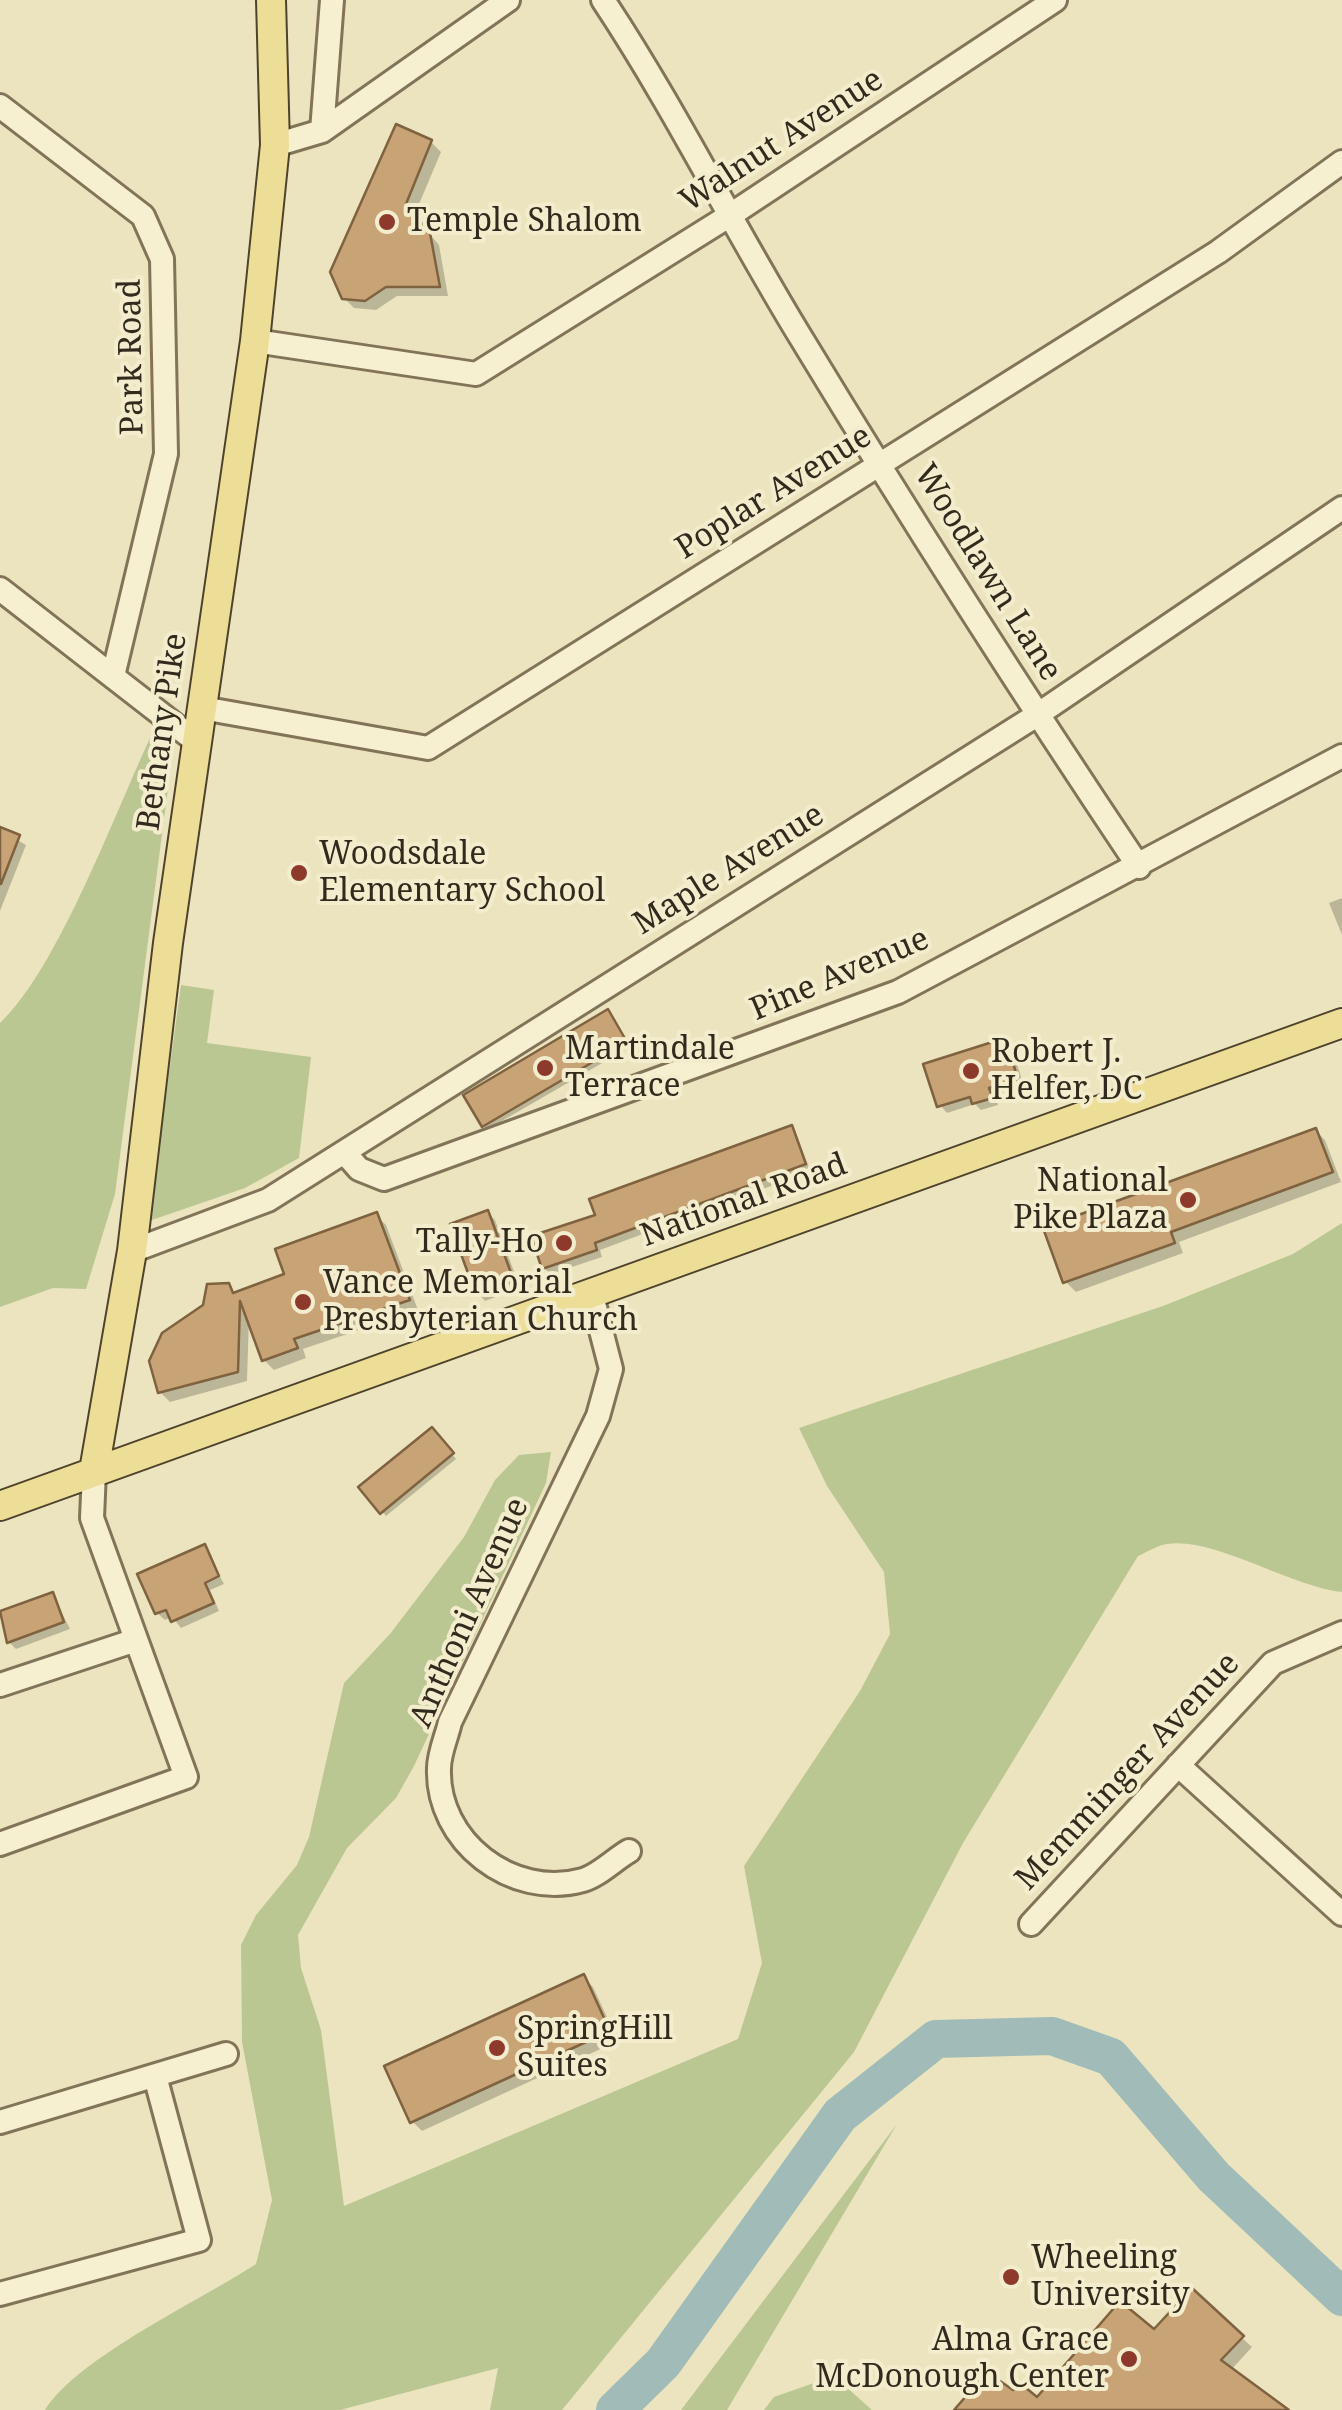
<!DOCTYPE html>
<html>
<head>
<meta charset="utf-8">
<style>
	body { margin:0 }
	canvas { display:block; background:#ebe4be }
</style>
</head>
<body>
<canvas width="1342" height="2410"></canvas>
<script>
const ctx = document.querySelector('canvas').getContext('2d');
ctx.lineJoin = 'round';
function fillPath(path, color) { ctx.fillStyle = color; ctx.fill(path, 'evenodd'); }
function stroke(path, color, width, dash) { ctx.strokeStyle = color; ctx.lineWidth = width; ctx.lineCap = dash ? 'butt' : 'round'; ctx.setLineDash(dash || []); ctx.stroke(path); }
function label(font, color, halo, rows, align = 'center') {
  ctx.font = font + ' "Noto Serif",serif'; ctx.lineWidth = 8; ctx.setLineDash([]); ctx.textBaseline = 'middle'; ctx.strokeStyle = halo; ctx.fillStyle = color; for (const [text, x, y, turn = 0] of rows) {
    ctx.save(); ctx.translate(x, y); ctx.rotate((+turn || 0) * Math.PI / 180); ctx.textAlign = isNaN(turn) ? turn : align; if (halo) ctx.strokeText(text, 0, 0); ctx.fillText(text, 0, 0); ctx.restore();
  }
}
const green = new Path2D(`
	M152,734L173,750L115,1194L86,1289L53,1288L0,1307V1023C59,967 115,812 152,734Z
	M181,985L214,990L207,1043L311,1057L299,1158L245,1188L149,1221Z
	M1342,1223V1592C1290,1586 1212,1536 1167,1544C1158,1545 1147,1552 1138,1556L963,1843L854,2052L562,2410H490L498,2368L340,2410H45C77,2358 201,2300 256,2264L272,2200L242,2042L241,1945L256,1915L297,1865L309,1837L344,1683L390,1634L464,1537L495,1480L519,1455L551,1452L546,1483L414,1766L396,1798L347,1848L298,1935L301,1968L321,2030L344,2206L738,2039L762,1963L744,1866L860,1691L890,1634L884,1572L827,1486L799,1428L1163,1306L1293,1254Z
	M897,2124L727,2410H681Z
	M834,2376L872,2410H764L774,2397Z`);
const shadow = new Path2D(`
	M431,142L441,152L414,216L439,245L448,296H397L376,310L354,308L344,298Z
	M0,830L26,845L0,911Z
	M1342,898V935L1329,903Z
	M612,1017L630,1047L488,1129L484,1125Z
	M1004,1040L1012,1048L1024,1086L995,1095L998,1105L981,1110L975,1104L947,1113L940,1105Z
	M791,1128L811,1171L600,1250L602,1257L551,1274L544,1268Z
	M1315,1130L1325,1140L1341,1182L1179,1242L1183,1253L1076,1292L1066,1282Z
	M488,1213L495,1220L520,1288L485,1301L478,1293Z
	M376,1215L386,1225L418,1310L303,1349L306,1358L274,1370L264,1360L249,1318L247,1381L170,1402L160,1392L205,1306L228,1286L236,1295L287,1276Z
	M432,1430L456,1459L386,1516L362,1488Z
	M204,1547L224,1584L210,1590L219,1611L181,1628L172,1617L165,1620L157,1613Z
	M53,1595L70,1629L16,1649L9,1642L0,1614Z
	M583,1977L593,1987L618,2041L422,2131L412,2121Z
	M1154,2332L1242,2338L1252,2347L1231,2370L1284,2410H958L1013,2393L1037,2400Z`);
const river = new Path2D(`
	M615,2410L663,2363L840,2115L936,2039L1052,2036L1111,2057L1214,2177L1342,2297`);
const building = new Path2D(`
	M396,124L432,140L406,204L430,233L440,287H386L365,301L342,299L330,272Z
	M0,827L20,835L1,884H0Z
	M608,1009L627,1042L482,1127L463,1095Z
	M1005,1038L1018,1079L989,1088L993,1098L972,1104L970,1097L937,1107L923,1064Z
	M792,1125L806,1164L595,1243L597,1250L542,1269L531,1236L595,1215L589,1199Z
	M1316,1128L1333,1172L1171,1232L1175,1243L1063,1283L1043,1228Z
	M488,1210L514,1281L476,1295L450,1224Z
	M377,1212L410,1300L294,1339L298,1348L262,1361L240,1301L238,1372L158,1393L149,1361L162,1333L203,1305L207,1284L229,1283L233,1293L284,1274L275,1249Z
	M432,1427L454,1453L380,1514L358,1487Z
	M205,1544L219,1576L205,1583L214,1603L171,1622L166,1610L155,1614L137,1574Z
	M53,1592L64,1622L7,1643L0,1611Z
	M584,1974L610,2031L410,2123L384,2066Z
	M1192,2288L1244,2336L1221,2360L1289,2410H954L987,2372L1013,2390L1020,2383L1037,2397L1120,2301L1154,2329Z`);
const minor = new Path2D(`
	M603,0C676,110 734,229 803,341C911,519 1023,694 1139,867
	M0,106L143,216L162,259L166,454L113,676
	M322,131L332,0
	M275,145L322,131L508,0
	M255,341L476,374L732,214L1055,0
	M0,589L197,742
	M202,708L428,748L1218,252L1342,162
	M345,1153L359,1169L384,1179L898,992L1342,756
	M132,1251L268,1200L1037,715L1342,508
	M591,1292L611,1369L598,1416L450,1722C447,1736 439,1753 439,1768C436,1841 512,1900 583,1880C598,1876 615,1859 629,1851
	M0,1685L136,1640
	M1178,1765L1342,1914
	M0,1844L186,1777L92,1518L94,1471
	M1031,1924L1273,1663L1342,1633
	M0,2122L226,2054
	M0,2294L199,2240L155,2076`);
const major = new Path2D(`
	M94,1471L132,1251L168,943L255,341L275,145L271,0
	M0,1506L1342,1023`);
const markers = [
	[387,222,10,"#8d392c"],
	[299,873,10,"#8d392c"],
	[545,1068,10,"#8d392c"],
	[971,1071,10,"#8d392c"],
	[1188,1200,10,"#8d392c"],
	[564,1243,10,"#8d392c"],
	[303,1302,10,"#8d392c"],
	[497,2048,10,"#8d392c"],
	[1011,2277,10,"#8d392c"],
	[1129,2359,10,"#8d392c"]
];
const streetNames = [
	["Walnut Avenue",782,141,-33],
	["Park Road",132,357,-91],
	["Poplar Avenue",774,493,-32],
	["Woodlawn Lane",987,573,58],
	["Bethany Pike",163,732,-82],
	["Maple Avenue",729,870,-32],
	["Pine Avenue",840,975,-23],
	["National Road",744,1201,-20],
	["Anthoni Avenue",470,1613,-66],
	["Memminger Avenue",1128,1772,-47]
];
const poiNames = [
	["Temple Shalom",407,222],
	["Woodsdale",319,855],
	["Elementary School",319,892],
	["Martindale",565,1050],
	["Terrace",565,1087],
	["Robert J.",991,1053],
	["Helfer, DC",991,1090],
	["National",1168,1182,"right"],
	["Pike Plaza",1168,1219,"right"],
	["Tally-Ho",544,1243,"right"],
	["Vance Memorial",323,1284],
	["Presbyterian Church",323,1321],
	["SpringHill",517,2030],
	["Suites",517,2067],
	["Wheeling",1031,2259],
	["University",1031,2296],
	["Alma Grace",1109,2341,"right"],
	["McDonough Center",1109,2378,"right"]
];
fillPath(green, '#bac793');
fillPath(shadow, '#0003');
stroke(river, '#a1bcb8', 38);
fillPath(building, '#c7a376');
stroke(building, '#7f623f', 2.5);
stroke(minor, '#827458', 28);
stroke(major, '#4f422c', 32);
stroke(minor, '#f6f0d1', 22);
stroke(major, '#edde97', 28);
for (const [x, y, r, color] of markers) { const dot = new Path2D(); dot.arc(x, y, r, 0, 2 * Math.PI); ctx.fillStyle = color; ctx.fill(dot); stroke(dot, '#f3edcd', 4); }
label('32px', '#322a1c', '#f3edcd', streetNames);
label('32px', '#322a1c', '#f3edcd', poiNames, 'left');
</script>
</body>
</html>
